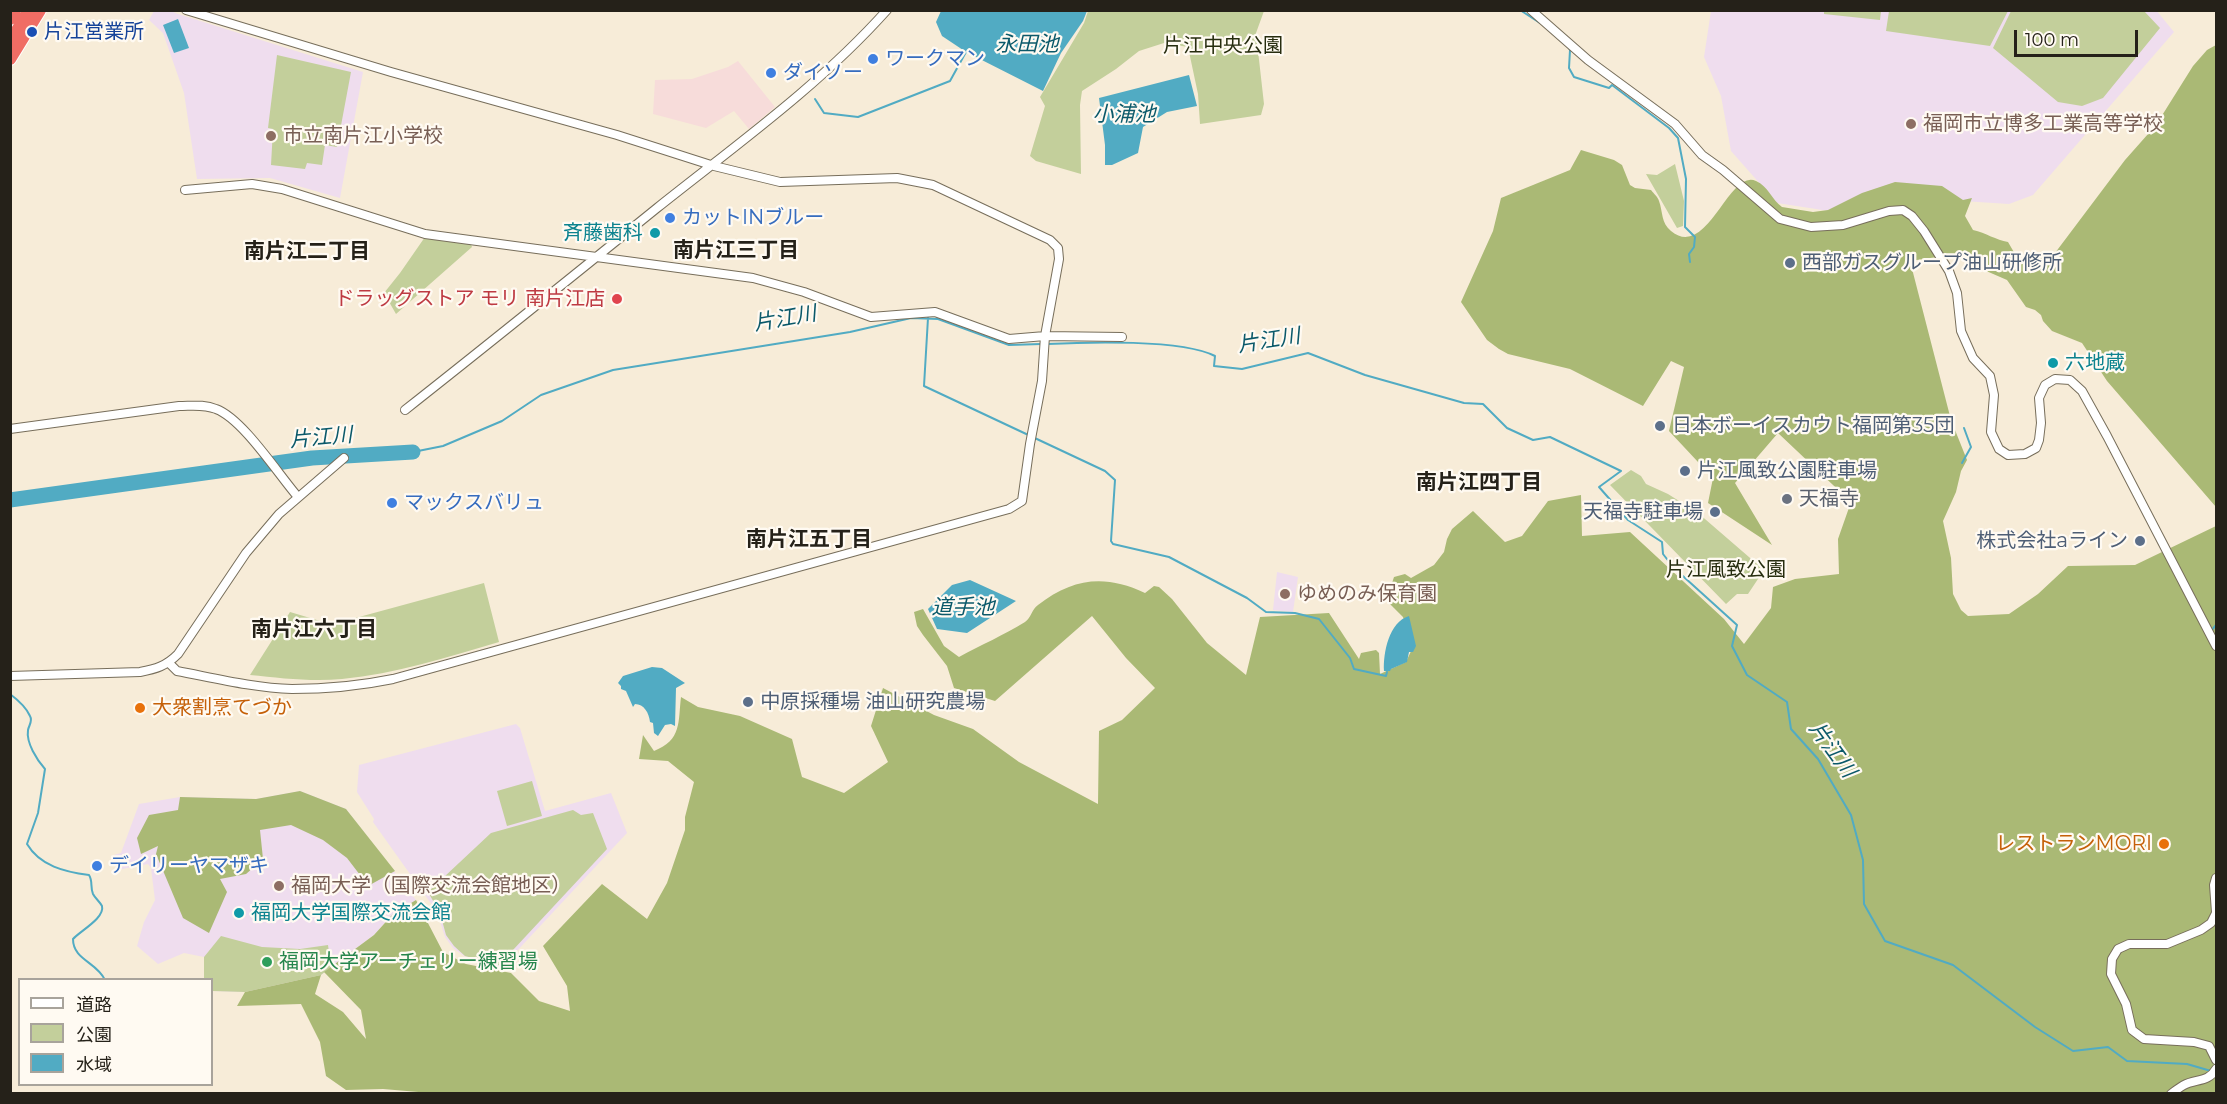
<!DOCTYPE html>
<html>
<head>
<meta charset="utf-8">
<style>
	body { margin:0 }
	#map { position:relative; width:2227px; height:1104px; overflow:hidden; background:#f7ecd8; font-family:Montserrat,"Noto Sans JP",sans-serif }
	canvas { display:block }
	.frame { position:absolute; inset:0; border:12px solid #252119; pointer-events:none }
	.legend { position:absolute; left:18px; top:978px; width:195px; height:108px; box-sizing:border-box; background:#fffaf2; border:2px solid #a8a39b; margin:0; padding:8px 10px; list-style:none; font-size:18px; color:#252119 }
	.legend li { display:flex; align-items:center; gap:12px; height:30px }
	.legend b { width:30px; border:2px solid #a8a39b }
	.scale { position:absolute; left:2014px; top:30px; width:124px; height:27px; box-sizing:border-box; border:3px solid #252119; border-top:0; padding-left:8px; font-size:18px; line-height:21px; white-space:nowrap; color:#252119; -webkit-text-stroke:4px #fffaf2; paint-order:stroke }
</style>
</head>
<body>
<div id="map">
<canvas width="2227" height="1104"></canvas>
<div class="frame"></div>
<ul class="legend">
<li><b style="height:8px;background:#fff"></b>道路</li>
<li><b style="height:16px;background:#c3cf9b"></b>公園</li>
<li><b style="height:16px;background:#51abc3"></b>水域</li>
</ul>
<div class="scale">100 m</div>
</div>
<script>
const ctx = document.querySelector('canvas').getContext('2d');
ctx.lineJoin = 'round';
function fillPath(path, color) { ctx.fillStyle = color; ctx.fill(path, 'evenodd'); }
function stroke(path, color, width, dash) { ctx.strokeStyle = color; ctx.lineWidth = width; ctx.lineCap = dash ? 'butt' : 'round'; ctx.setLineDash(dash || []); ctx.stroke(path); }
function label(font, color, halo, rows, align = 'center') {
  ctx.font = font + ' Montserrat,"Noto Sans JP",sans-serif'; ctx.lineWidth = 4.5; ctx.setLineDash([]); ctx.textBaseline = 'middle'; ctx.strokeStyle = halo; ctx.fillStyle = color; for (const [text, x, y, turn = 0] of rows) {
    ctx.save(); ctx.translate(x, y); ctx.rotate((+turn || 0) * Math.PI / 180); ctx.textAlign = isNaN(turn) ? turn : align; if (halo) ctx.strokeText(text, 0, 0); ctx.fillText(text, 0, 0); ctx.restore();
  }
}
const commercial = new Path2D(`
	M738,61L775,107L749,129L734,111L706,128L653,114L655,80L692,79L728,67Z`);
const education = new Path2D(`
	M2156,10L2174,32L2033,195L2009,204L1900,197L1842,213L1777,203L1731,151L1721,96L1704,57L1711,11Z
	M154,11H171L178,14L363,72L340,198L270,178L197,179L184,93L163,33L149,20Z
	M1277,572L1298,577L1293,612L1273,610Z
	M516,724L520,728L545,811L611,793L627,833L501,968L464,956L453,948L445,937L437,912L373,822L374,819L357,792L359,765Z
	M300,791L346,809L416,900L393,914L374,935L321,975L245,992L212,991V980L204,979V957L184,953L158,964L137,946L144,922L155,900L151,868L148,864L117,870L114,855L121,853L139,804L180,797L256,799Z`);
const green = new Path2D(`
	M1088,11H1264L1256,33L1264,104L1261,115L1200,124L1198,94L1188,47L1164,43L1139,51L1116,69L1082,91L1080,105L1081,174L1036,161L1030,156L1045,106L1040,97L1084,23Z
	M1824,11V10L1881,11L1880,20L1824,14Z
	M1889,11V10L2008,11L1990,46L1886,31Z
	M2011,11H2144L2160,28L2103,98L2082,106L2058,102L1993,48Z
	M277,55L351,72L337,147L325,145L322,165L307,163L305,169L271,165L273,129L268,128Z
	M1675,164L1684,201L1683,226L1677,228L1646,174L1657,175Z
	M425,237L443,241L471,244L472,247L396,314L384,293L400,273Z
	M1631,470L1641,476L1646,484L1668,494L1698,513L1764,570L1748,594H1737L1726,604L1610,485Z
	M484,583L499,642C447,657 396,674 342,679C312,682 280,678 250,675L290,612L327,623L348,620Z
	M532,781L542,816L507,826L497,791Z
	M573,810L581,815L593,813L607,849L499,965L465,956L454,946L446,935L440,913L428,892L491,833Z
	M221,936L262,947L300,949L328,945L331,967L321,975L245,992L212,991V980H204V957Z`);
const forest = new Path2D(`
	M2216,45V507L2107,381L2082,343L2052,331L2043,321L2041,315L2035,310L2026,307L2007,280L1984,270L1957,254L1910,261L1951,420L1967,460L1961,471L1956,492L1943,521L1951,558L1953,594L1961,610L1968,616L2009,614L2038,594L2068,566L2135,565L2216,526V1093L442,1094L383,1089L346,1090L326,1076L320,1042L301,1004L237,1006L245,992L321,975L315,994L343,1012L366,1039L361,1010L324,972L374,935L393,914L416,900L443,952L466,964L511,973L539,1001L570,1011L567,986L543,946L602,884L647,919L667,883L685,830V817L694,782L668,761L639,759L643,735L654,751C682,740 678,722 681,697L698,707L740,716L792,739L802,777L844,793L888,762L871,726L883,688L934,715L973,729L1019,762L1098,804L1099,731L1122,720L1155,688L1126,658L1092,616L995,701L954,688L947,666L923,635L917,626L914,612L923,609L944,646L959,657C981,645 1004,635 1025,622C1031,618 1032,609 1038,605C1073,578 1105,574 1145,593L1154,586L1159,587L1172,599L1207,643L1246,675L1260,617L1329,613L1359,659L1361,653L1376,650L1379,653L1380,674L1406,662L1412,649L1403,617L1389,603V592L1394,577L1405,574L1411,578L1434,565L1444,552L1447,539L1452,529L1473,511L1505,542L1522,536L1548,501L1581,495L1582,536L1630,532L1724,619L1744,644L1771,608L1773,587L1795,579L1839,574L1838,539L1851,502L1778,433L1735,483L1772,545L1708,503L1713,478L1669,431L1684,367L1671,361L1643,406L1570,369L1508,354L1499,349L1487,340L1461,302L1493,231L1501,198L1570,170L1581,150L1614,160L1622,165L1630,185L1635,188L1651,190C1654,194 1658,197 1659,201C1663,212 1661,223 1671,231C1707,261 1729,168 1756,181C1768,186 1772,200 1782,207L1813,212L1828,210L1862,193L1895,182L1942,186L1963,200L1972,198L1965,216L1973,230C1986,233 1996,240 2008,242L2015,254L2022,262L2033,261L2055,253L2125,160L2156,125L2193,66L2207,50Z
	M300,791L346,809L395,871L359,891L360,875L347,858L323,840L291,825L260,830L263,859L246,874L220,879L227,892L209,933L183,918L156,854L158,846L141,854L137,838L149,815L178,810L180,797L256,799Z`);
const water = new Path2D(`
	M941,11V10L1087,11L1083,21L1061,53L1043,91L966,52L942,36L936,22Z
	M178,19L189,48L174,53L163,25Z
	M1189,75L1197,106L1167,112L1143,127L1138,153L1112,165H1105V145L1099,98Z
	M970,580L1016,601L967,633L937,629L928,609L952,585Z
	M1409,616L1416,646L1413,652H1409L1407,662L1391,669L1390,671H1384C1383,653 1389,622 1409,616Z
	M652,667L662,668L685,683L676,688L675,726L671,724L665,725L658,736L654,733L653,723L650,722C649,713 644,704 635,704L633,707L626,691L621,689V686L618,683L623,676Z`);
const stream = new Path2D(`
	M1520,10L1540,23
	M1569,48L1570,50L1569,68L1574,77L1609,88L1612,85L1669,128L1678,138L1686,179L1685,227L1695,237L1694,247L1689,254L1690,262
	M815,99L824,113L858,117L950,81L966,52
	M928,318L924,386L1105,471L1115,480L1111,541L1113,544L1169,557L1247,598L1266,612L1295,613L1319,619L1350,658L1354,669L1386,676L1387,672
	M1047,344C1086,342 1182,339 1215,356L1214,366L1242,369L1308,353L1365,375L1464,403L1483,404L1507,428L1533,440L1550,437L1621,471L1599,487L1628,520L1662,542L1663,554L1674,568L1737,625L1732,646L1747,675L1787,702L1791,729L1818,759L1851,815L1863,860L1864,904L1885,941L1953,965L2035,1027L2073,1051L2108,1047L2127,1061L2187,1064L2211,1071
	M413,452L443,446L502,421L541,395L613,370L850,332L911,318L938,319L1009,345L1041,344
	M1962,463L1971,447L1964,428
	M2211,631L2216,625
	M10,694C18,700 26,707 30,716C33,721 29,725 28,730C26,743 37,760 45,769L38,813L27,844C40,866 65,872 89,875C93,881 90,887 93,894C95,898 100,902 102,906C105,918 80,931 73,939C73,960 97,962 105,980`);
const river = new Path2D(`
	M10,500L312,458L413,452`);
const minor = new Path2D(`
	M1531,10L1588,60L1675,124L1702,155L1723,170L1780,219L1811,227L1843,225L1889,211L1903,210L1912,216L1924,231L1949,271L1957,293L1961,331L1973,358L1990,376L1994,395L1991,432L1999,449L2008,455L2025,454L2036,448L2039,440L2041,423L2039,398L2045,385L2055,379L2070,380L2082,391L2107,436L2216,646
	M185,190L252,184L282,189L425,234L753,278L804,292L871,317L935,312L1009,339L1045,336L1122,337
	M405,410C490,343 573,276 657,208C736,145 819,86 887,10
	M10,429L179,406C192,406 204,404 216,409C243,419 278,474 298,497
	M169,663L177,671C214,678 254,688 292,689C326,689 359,686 393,679L1009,509L1022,501L1030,444L1042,381L1045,336L1059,259L1058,248L1050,240L933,185L897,178L780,182L714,166L617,135L391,72L186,10
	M10,676L140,672C156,669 166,666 178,654L246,553L279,514L344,458
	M2216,878L2214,885L2216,912
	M2216,913L2211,923L2201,930L2167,944H2129L2118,949L2112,959L2111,974L2126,1004L2132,1030L2144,1039L2194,1042L2209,1046L2216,1060
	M2171,1094C2175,1091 2180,1087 2184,1085C2196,1079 2209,1082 2216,1069`);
const highway = new Path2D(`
	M10,19L15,10
	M10,42L29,10
	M10,59L40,10`);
const markers = [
	[32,32,6,"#1a4fb4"],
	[873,59,6,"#3f7fe0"],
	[771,73,6,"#3f7fe0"],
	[1911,124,6,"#8d6e63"],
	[271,136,6,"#8d6e63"],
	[670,218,6,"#3f7fe0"],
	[655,233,6,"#0f9aa8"],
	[1790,263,6,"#5c6f8a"],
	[617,299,6,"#e0444e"],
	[2053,363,6,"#0f9aa8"],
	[1660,426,6,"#5c6f8a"],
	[1685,471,6,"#5c6f8a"],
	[1787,499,6,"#6b7280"],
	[392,503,6,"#3f7fe0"],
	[1715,512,6,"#5c6f8a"],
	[2140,541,6,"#5c6f8a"],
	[1285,594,6,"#8d6e63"],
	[748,702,6,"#5c6f8a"],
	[140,708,6,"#e8710a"],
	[2164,844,6,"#e8710a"],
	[97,866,6,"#3f7fe0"],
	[279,886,6,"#8d6e63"],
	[239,913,6,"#0f9aa8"],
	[267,962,6,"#2e9e5b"]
];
const transitNames = [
	["片江営業所",44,32]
];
const parkNames = [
	["片江中央公園",1223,46],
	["片江風致公園",1726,570]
];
const shopNames = [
	["ワークマン",885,59],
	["ダイソー",783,73],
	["カットINブルー",682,218],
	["マックスバリュ",404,503],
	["デイリーヤマザキ",109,866]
];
const educationNames = [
	["福岡市立博多工業高等学校",1923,124],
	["市立南片江小学校",283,136],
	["ゆめのみ保育園",1297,594],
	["福岡大学（国際交流会館地区）",291,886]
];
const cultureNames = [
	["斉藤歯科",643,233,"right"],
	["六地蔵",2065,363],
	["福岡大学国際交流会館",251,913]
];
const serviceNames = [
	["西部ガスグループ油山研修所",1802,263],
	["日本ボーイスカウト福岡第35団",1672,426],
	["片江風致公園駐車場",1697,471],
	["天福寺駐車場",1703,512,"right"],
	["株式会社aライン",2128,541,"right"],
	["中原採種場 油山研究農場",760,702]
];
const healthNames = [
	["ドラッグストア モリ 南片江店",605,299]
];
const worshipNames = [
	["天福寺",1799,499]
];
const foodNames = [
	["大衆割烹てづか",152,708],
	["レストランMORI",2152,844,"right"]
];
const leisureNames = [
	["福岡大学アーチェリー練習場",279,962]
];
const waterNames = [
	["永田池",1027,45],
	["小浦池",1124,115],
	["片江川",785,319,-10],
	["片江川",1269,341,-9],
	["片江川",321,438,-5],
	["道手池",963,608],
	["片江川",1832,750,54]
];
const neighbourhoodNames = [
	["南片江三丁目",736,251],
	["南片江二丁目",307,252],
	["南片江四丁目",1479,483],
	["南片江五丁目",809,540],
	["南片江六丁目",314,630]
];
fillPath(commercial, '#f7dcda');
fillPath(education, '#efddee');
fillPath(green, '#c3cf9b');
fillPath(forest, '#aab975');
fillPath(water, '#51abc3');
stroke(stream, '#51abc3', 2);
stroke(river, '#51abc3', 15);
stroke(minor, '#776e5b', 10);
stroke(highway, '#fff', 14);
stroke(minor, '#fff', 8);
stroke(highway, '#f06d64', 12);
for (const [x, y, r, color] of markers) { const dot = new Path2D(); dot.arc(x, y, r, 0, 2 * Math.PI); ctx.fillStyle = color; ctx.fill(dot); stroke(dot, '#fffaf2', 2); }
label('20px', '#164399', '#fffaf2', transitNames, 'left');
label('20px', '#272d0f', '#fffaf2', parkNames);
label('20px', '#366cbe', '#fffaf2', shopNames, 'left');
label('20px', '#785e54', '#fffaf2', educationNames, 'left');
label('20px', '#0d838f', '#fffaf2', cultureNames, 'left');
label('20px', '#4e5e75', '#fffaf2', serviceNames, 'left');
label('20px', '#be3a42', '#fffaf2', healthNames, 'right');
label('20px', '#5b616d', '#fffaf2', worshipNames, 'left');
label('20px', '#c56008', '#fffaf2', foodNames, 'left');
label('20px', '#27864d', '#fffaf2', leisureNames, 'left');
label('italic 21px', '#0b596a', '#fffaf2', waterNames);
label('bold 21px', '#252119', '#fffaf2', neighbourhoodNames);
</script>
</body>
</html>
